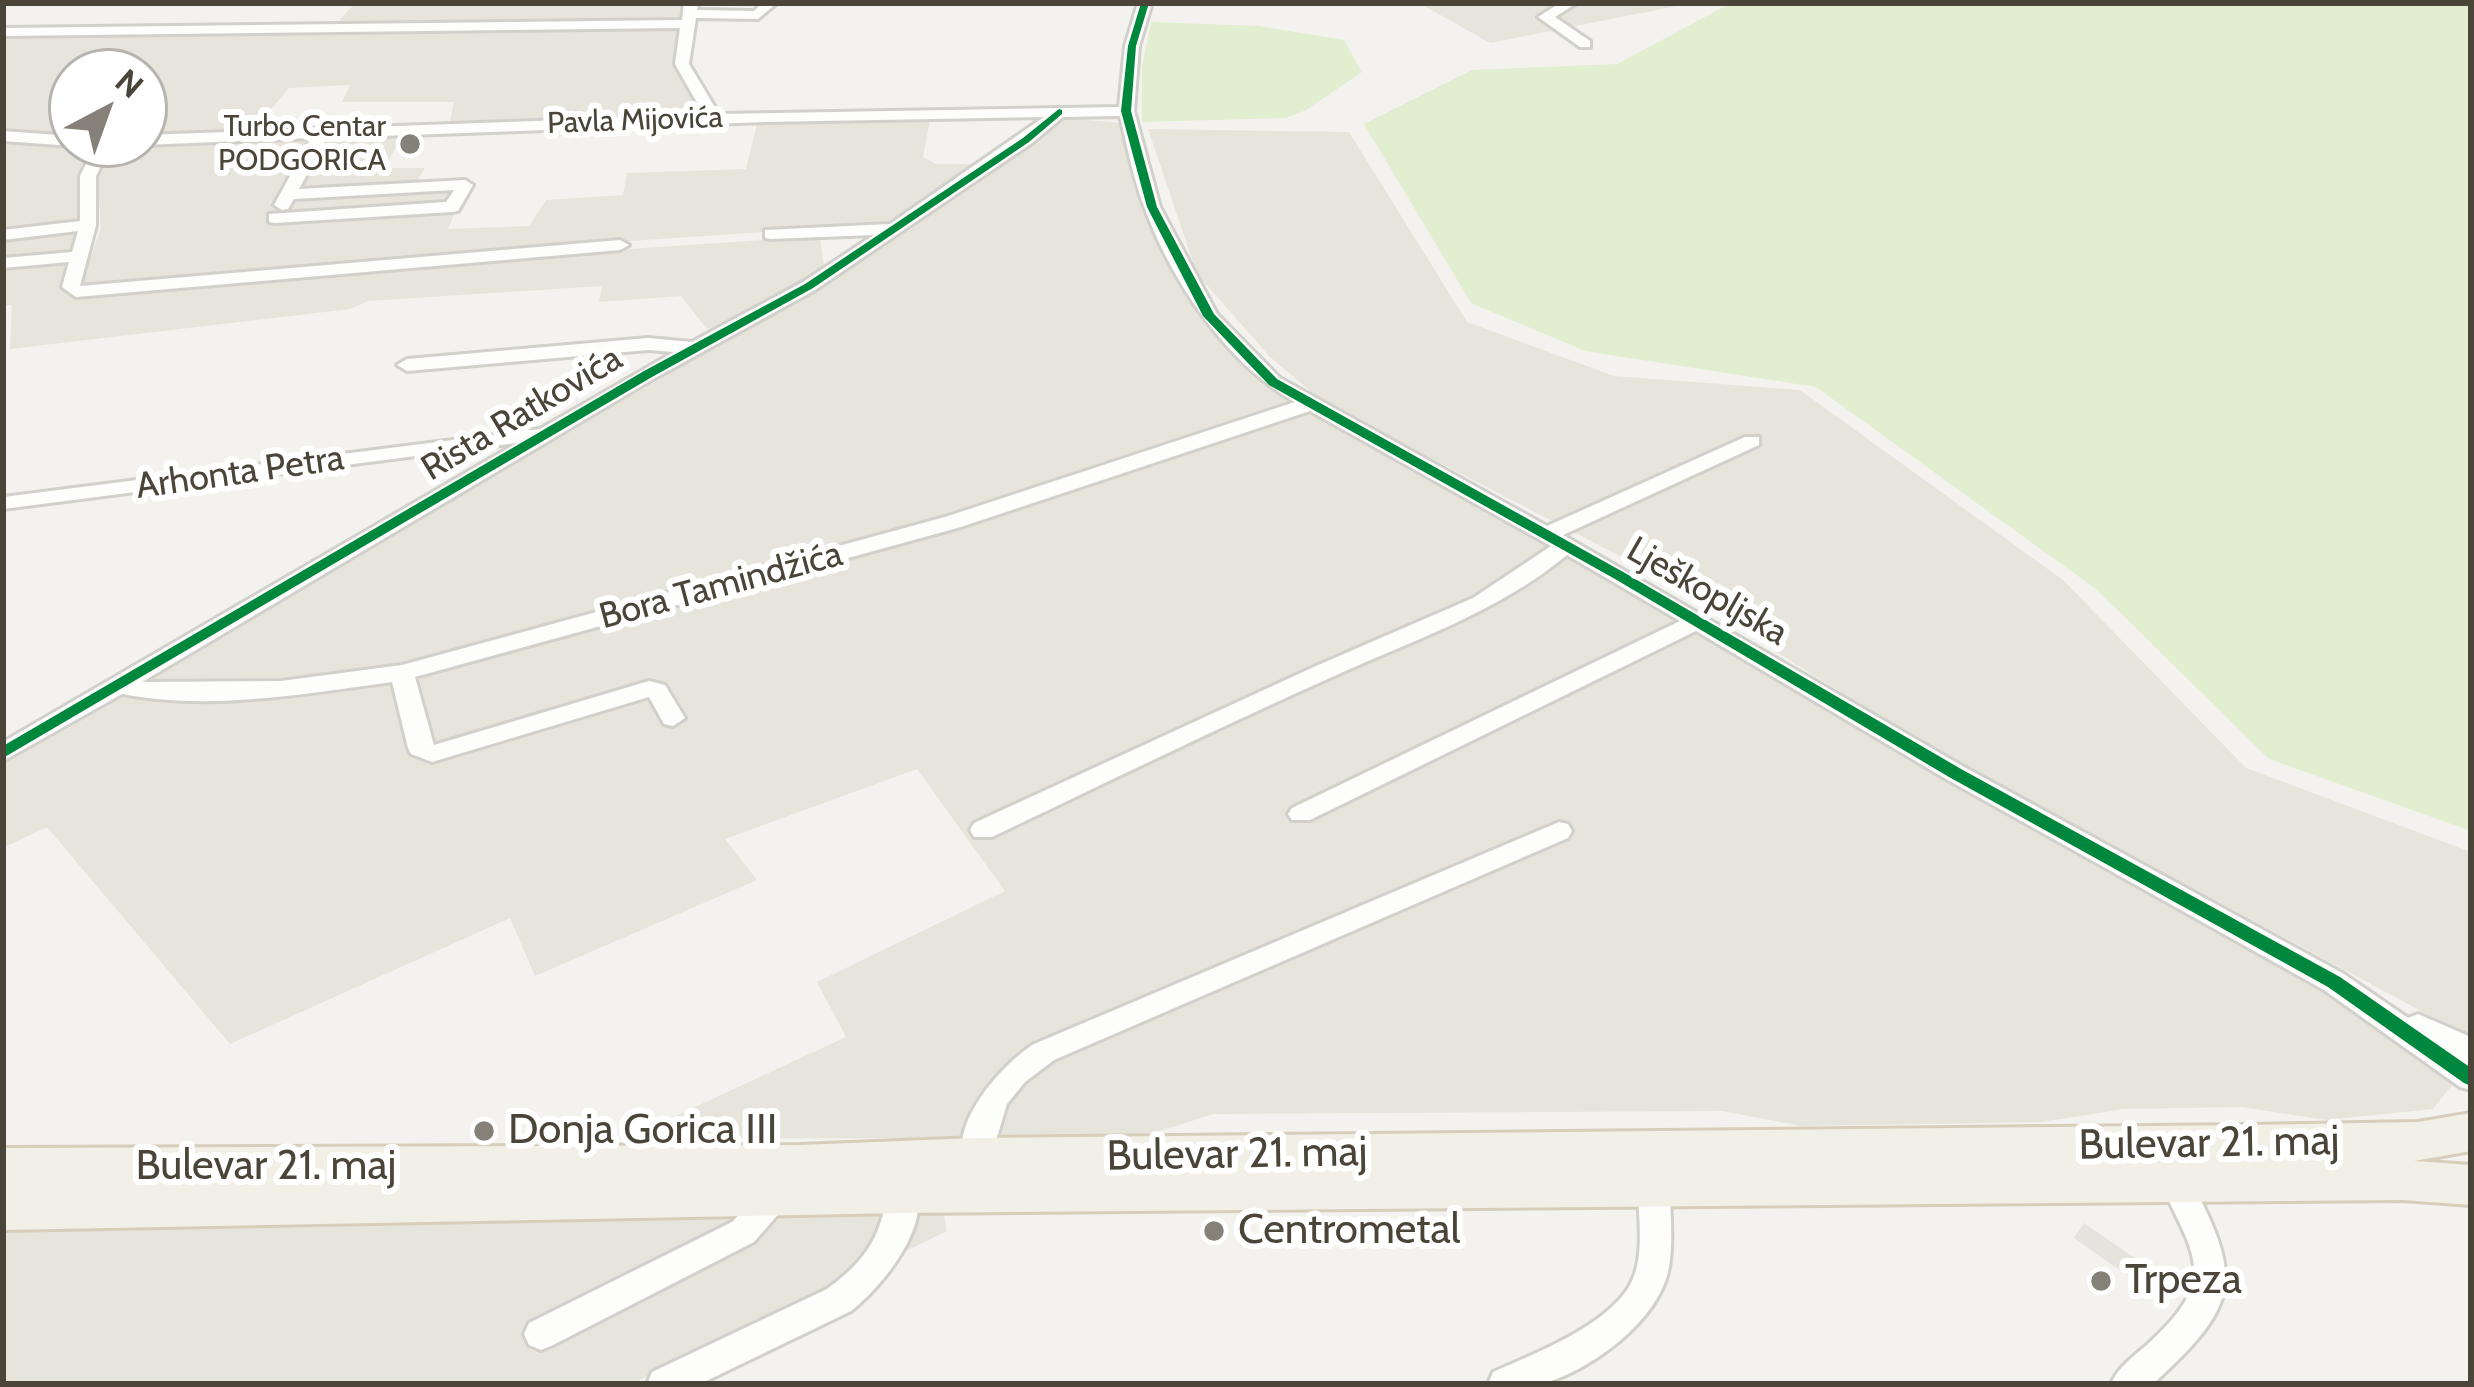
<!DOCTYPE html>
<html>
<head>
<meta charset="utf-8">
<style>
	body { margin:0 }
	#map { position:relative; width:2474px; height:1387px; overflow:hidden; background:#f4f2ee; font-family:Cabin,sans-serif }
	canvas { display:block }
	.frame { position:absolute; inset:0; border:6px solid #4b4439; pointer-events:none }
	.north { position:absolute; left:48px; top:48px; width:120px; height:120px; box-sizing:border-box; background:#fff; border:3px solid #b7b4b0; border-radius:50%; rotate:41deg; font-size:33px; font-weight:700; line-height:48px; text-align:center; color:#4b4439 }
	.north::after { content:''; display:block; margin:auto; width:42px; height:54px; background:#868178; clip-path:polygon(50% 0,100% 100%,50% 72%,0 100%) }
</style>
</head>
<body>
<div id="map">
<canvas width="2474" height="1387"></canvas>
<div class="frame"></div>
<div class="north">N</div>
</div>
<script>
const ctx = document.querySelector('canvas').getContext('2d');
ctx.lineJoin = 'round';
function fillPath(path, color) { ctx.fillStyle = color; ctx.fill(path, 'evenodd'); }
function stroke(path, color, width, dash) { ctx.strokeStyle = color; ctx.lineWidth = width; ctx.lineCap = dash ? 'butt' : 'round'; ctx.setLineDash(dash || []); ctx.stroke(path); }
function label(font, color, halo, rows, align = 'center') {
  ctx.font = font + ' Cabin,sans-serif'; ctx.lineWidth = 12; ctx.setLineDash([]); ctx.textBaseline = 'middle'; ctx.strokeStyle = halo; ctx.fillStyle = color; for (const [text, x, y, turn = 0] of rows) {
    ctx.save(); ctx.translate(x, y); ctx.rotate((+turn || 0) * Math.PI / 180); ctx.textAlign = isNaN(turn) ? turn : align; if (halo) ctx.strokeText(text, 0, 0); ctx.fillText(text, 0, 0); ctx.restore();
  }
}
const residential = new Path2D(`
	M355,3H684L688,24L678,66L709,117L449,125L454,102H342L350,85L289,88L253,131L144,139V72H72V138L3,134V34L333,28Z
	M1419,3H1692L1490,43Z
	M920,116L930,120L923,157L936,164H986L897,223L542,247L93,290L80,287L101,228L96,163L112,145L405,131L384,168H425L414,186L467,184L448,229L529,226L546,200L623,195L627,173L746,169L758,120Z
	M1064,118L1122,123L1178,282L1236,359L1310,413L1541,538L2386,1022L2460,1075L2433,1109L2326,1120L2241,1107L2124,1109L2042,1122L1801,1126L1722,1111L1213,1114L1120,1144L920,1138L626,1139L846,1037L817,982L1005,891L917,769L725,839L757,880L535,976L510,918L230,1044L47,827L3,848V762L850,268Z
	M1148,129L1349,132L1467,322L1614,376L1800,390L2063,580L2246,768L2471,852V1038L1900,730L1647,570L1326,404L1270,357L1197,274Z
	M3,140L93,148L77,178L82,184L84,219L72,261L74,299L383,266L820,236L824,268L752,315L707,329L681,296L599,302L602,286L368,301L350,309L10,349L12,305H3Z
	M943,1211L947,1231L632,1384H3V1216Z`);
const green = new Path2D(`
	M1731,3H2471V831L2269,759L2096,589L1816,387L1585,351L1471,303L1364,124L1472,70L1617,64Z
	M1151,22L1258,26L1344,40L1362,72L1306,110L1286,118L1142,122V67Z`);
const parking = new Path2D(`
	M2084,1223L2145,1265L2135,1281L2074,1238Z`);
const street = new Path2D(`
	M684,3H698L697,10L754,11L762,3H777L758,19L696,18L689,64L719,114L1119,107L1125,46L1138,3H1152L1139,46L1134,111L1160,207L1217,314L1280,378L1547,526L1745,437H1759V445L1563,535L1964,767L2344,974L2408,1018L2418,1014L2471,1037V1090L2460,1087L2324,990L1946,779L1696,631L1310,820H1292L1288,814L1292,808L1680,621L1567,555C1497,613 1413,640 1332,677C1218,728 1105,783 992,837H974L970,830L974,823L1316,666L1473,598L1551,546L1310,411L961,527L415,677L434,745L649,681L665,685L685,718L673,726L664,724L649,697L432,762L411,754L408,748L392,682C304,694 210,711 122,694L3,761V742L517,443L3,509V497L540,429L674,352L648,350L407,371L397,365L407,359L648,338L692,342L803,282L874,235L771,239L765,238V230L890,224L1044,117L766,122L327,138L299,189L465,180L473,185L458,211L452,212L275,223L269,222V214L446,202L454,190L294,199L288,209L282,210L274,205L311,138L144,145V135L704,115L675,64L680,28L3,36V28L682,20ZM1120,116C1127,145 1133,178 1144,206C1171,281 1226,363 1295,402L945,517L402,665L281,681L142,682L655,378L815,290L1032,143L1063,117Z
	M1560,3H1577L1555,17L1590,41V47H1580L1538,17Z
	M3,131L72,136V144H78L72,146L3,141Z
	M96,144H112L96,176V225L80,286L620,240L629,245L620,250L76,297L62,287L69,262L3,268V258L72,252L78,231L3,240V230L80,221V176Z
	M1559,822L1568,824L1572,831L1568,838L1054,1060L1025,1082L1007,1104L988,1167L977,1171L966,1167C946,1126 1002,1064 1034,1044Z
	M2175,1168L2186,1171C2242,1278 2244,1301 2153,1384H2111C2118,1367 2134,1356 2148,1344C2219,1279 2196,1258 2159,1181L2164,1171Z
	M1654,1173L1665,1177L1670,1187C1670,1215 1674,1245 1668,1272C1656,1322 1592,1369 1545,1383C1528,1387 1505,1384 1488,1384L1493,1372C1534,1354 1612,1324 1632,1281C1645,1254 1638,1216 1638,1187L1643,1177Z
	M903,1179L914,1183C934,1224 881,1288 851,1311L700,1384H647L652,1372L827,1289C852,1271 872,1251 881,1221C885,1208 886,1196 892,1183Z
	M779,1181L790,1185L795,1195L754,1242L553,1345L541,1350L529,1345L524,1334L529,1323L732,1222L768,1185Z`);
const primary = new Path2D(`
	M2471,1113V1151L2414,1161L2471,1165V1205L2403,1200L903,1213L3,1230V1188H20H3V1148L799,1145L977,1138L2246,1125L2418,1122Z`);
const cycleway = new Path2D(`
	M1141,3H1149L1136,46L1131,111L1157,207L1214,314L1277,379L1625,573L1961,769L2340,977L2471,1068V1086L2464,1083L2328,987L1949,777L1615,579L1269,385L1203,316L1147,207L1121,111L1128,46Z
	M1059,109L1062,110V114L1029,142L813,288L652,377L3,758V746L644,371L805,284L1023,138Z`);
const markers = [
	[410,144,12,"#868178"],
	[484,1131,12,"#868178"],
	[1214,1231,12,"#868178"],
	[2101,1281,12,"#868178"]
];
const farStreetnames = [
	["Pavla Mijovića",635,121,-2]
];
const farPoinames = [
	["Turbo Centar",386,127],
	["PODGORICA",386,161]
];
const streetNames = [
	["Rista Ratkovića",522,414,-31],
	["Arhonta Petra",240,473,-8],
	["Bora Tamindžića",721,586,-15],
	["Lješkopljska",1707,592,30]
];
const nearPoinames = [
	["Donja Gorica III",508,1131],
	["Centrometal",1238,1231],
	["Trpeza",2125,1281]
];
const nearStreetnames = [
	["Bulevar 21. maj",2209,1144,-1],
	["Bulevar 21. maj",1237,1155,-1],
	["Bulevar 21. maj",266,1167]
];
fillPath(residential, '#e7e4dc');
fillPath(green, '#e1eecf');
fillPath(parking, '#e6e3df');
stroke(street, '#d2d0cb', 6);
stroke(primary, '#d6cebb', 6);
fillPath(street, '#fdfdfc');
fillPath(primary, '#f2efe6');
fillPath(cycleway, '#00873e');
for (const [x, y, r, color] of markers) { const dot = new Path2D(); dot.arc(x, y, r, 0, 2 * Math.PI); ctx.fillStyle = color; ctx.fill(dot); stroke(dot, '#fff', 4.5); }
label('30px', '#4b4439', '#fff', farStreetnames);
label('30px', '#4b4439', '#fff', farPoinames, 'right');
label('36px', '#4b4439', '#fff', streetNames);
label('42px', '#4b4439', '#fff', nearPoinames, 'left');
label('42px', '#4b4439', '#fff', nearStreetnames);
</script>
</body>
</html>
